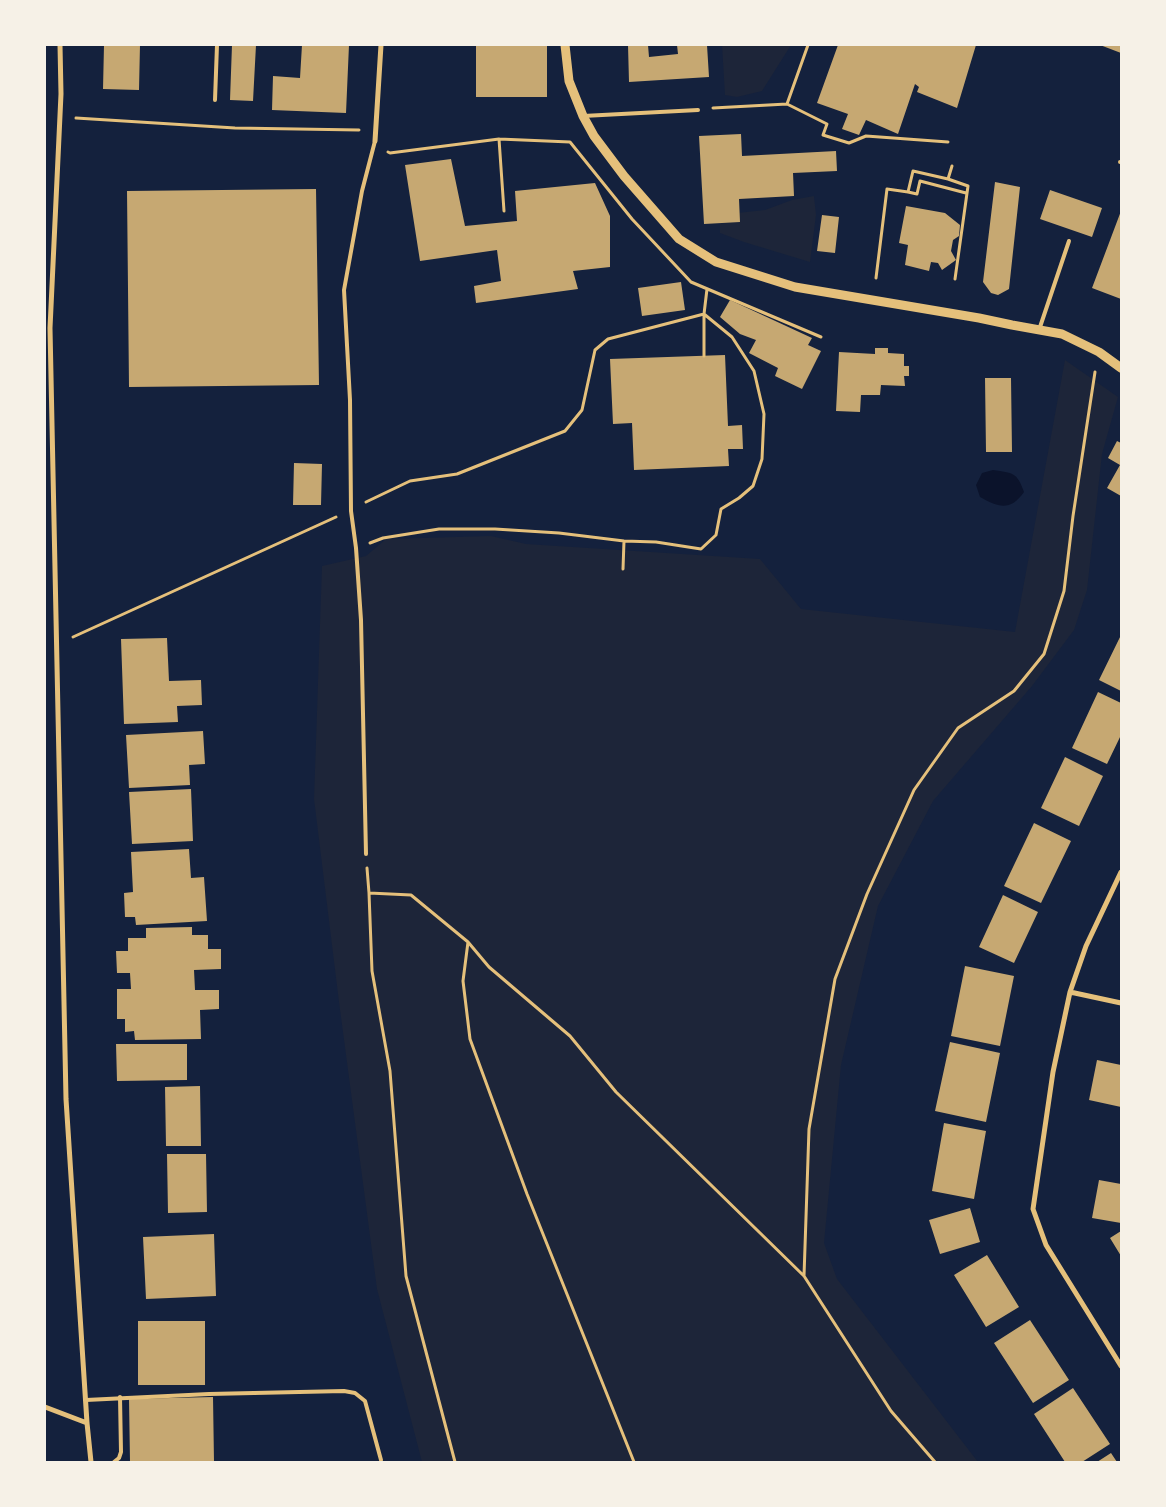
<!DOCTYPE html>
<html>
<head>
<meta charset="utf-8">
<style>
	body { margin:0 }
	#map { position:relative; width:1166px; height:1507px; overflow:hidden; background:#14213d; font-family:Helvetica,sans-serif }
	canvas { display:block }
	.frame { position:absolute; inset:0; border:46px solid #f6f1e7; pointer-events:none }
</style>
</head>
<body>
<div id="map">
<canvas width="1166" height="1507"></canvas>
<div class="frame"></div>
</div>
<script>
const ctx = document.querySelector('canvas').getContext('2d');
ctx.lineJoin = 'round';
function fillPath(path, color) { ctx.fillStyle = color; ctx.fill(path, 'evenodd'); }
function stroke(path, color, width, dash) { ctx.strokeStyle = color; ctx.lineWidth = width; ctx.lineCap = dash ? 'butt' : 'round'; ctx.setLineDash(dash || []); ctx.stroke(path); }
const green = new Path2D(`
	M722,45H791L762,91L737,97L725,95Z
	M814,196L816,215L810,262L744,242L720,233V223L728,214L765,210L792,200Z
	M1065,360L1118,397L1102,454L1087,590L1074,630L1032,686L933,801L878,906L841,1065L824,1243L837,1279L978,1462H422L377,1289L339,1002L314,799L322,566L366,556L386,539L491,536L526,544L760,559L801,609L1015,632Z`);
const water = new Path2D(`
	M993,470C1013,473 1017,472 1024,492C1010,512 998,507 980,497L976,485L982,473Z`);
const building = new Path2D(`
	M104,45H140L139,90L103,89Z
	M232,45H256L253,101L230,100Z
	M302,45H349L346,113L272,110L273,76L300,78Z
	M476,45H547V97H476Z
	M628,45H648L649,57L678,54L677,45H707L709,77L629,82Z
	M838,45H976L957,108L917,92L919,87L915,84L898,134L866,120L859,135L842,129L848,114L817,103Z
	M1100,45H1121V53Z
	M741,134L742,156L836,151L837,171L793,173L794,196L739,199L740,222L704,224L699,136Z
	M451,159L465,226L517,221L515,191L595,183L610,216V267L573,271L578,289L476,303L474,286L501,281L497,250L420,261L405,165Z
	M995,182L1020,187L1009,289L998,295L991,293L983,282Z
	M316,189L319,385L129,387L127,191Z
	M1050,190L1102,208L1092,237L1040,219Z
	M906,206L945,213L960,225L959,236L953,240L951,251L956,260L942,270L938,263L931,262L929,271L905,265L908,245L899,243Z
	M1121,211V299L1092,288Z
	M822,215L839,217L835,253L817,251Z
	M681,282L685,310L642,316L638,288Z
	M730,300L812,338L808,345L821,351L802,389L775,376L778,368L749,353L756,340L740,334L720,317Z
	M875,348H888V353L904,354V366H909V376H904L905,386L881,385L880,395H861L860,412L836,411L839,352L875,354Z
	M725,355L728,426L742,425L743,449H728L729,466L634,470L632,423L613,424L610,359Z
	M985,378H1011L1012,452H986Z
	M1117,441L1121,443V496L1107,488L1120,465L1108,458Z
	M294,463L322,464L321,505H293Z
	M1121,635V691L1099,680Z
	M167,638L169,681L201,680L202,705L177,706L178,722L124,724L121,639Z
	M1098,692L1121,703V735L1107,764L1072,748Z
	M203,731L205,764L189,765L190,785L129,788L126,735Z
	M1065,757L1103,776L1079,826L1041,808Z
	M191,789L193,841L132,844L129,792Z
	M1034,823L1071,841L1041,903L1004,886Z
	M189,849L191,878L204,877L207,921L136,925L135,917H125L124,893L133,892L131,852Z
	M1003,895L1038,912L1014,963L979,947Z
	M192,927V935H208V949H221V969L194,970L195,990H219V1009L200,1010L201,1039L135,1040L134,1031L125,1032V1019H117V989H131L130,973H117L116,951H128V938H146V928Z
	M965,966L1014,976L1000,1046L951,1036Z
	M950,1042L1000,1053L986,1122L935,1111Z
	M116,1044H187V1080L117,1081Z
	M1097,1060L1121,1065V1107L1089,1100Z
	M200,1086L201,1146H166L165,1087Z
	M944,1123L986,1131L974,1199L932,1191Z
	M167,1154H206L207,1212L168,1213Z
	M1099,1180L1121,1184V1223L1092,1218Z
	M970,1208L980,1242L940,1254L929,1220Z
	M1121,1231V1256L1110,1238Z
	M214,1234L216,1296L146,1299L143,1237Z
	M987,1255L1019,1307L986,1327L954,1275Z
	M1030,1320L1069,1380L1033,1403L994,1343Z
	M138,1321H205V1385H138Z
	M1073,1388L1110,1444L1082,1462H1065L1034,1414Z
	M213,1397L214,1462H130L129,1399Z
	M1111,1453L1117,1462H1097Z`);
const path = new Path2D(`
	M787,104L827,124L823,135L849,143L866,136L948,142
	M713,108L787,104L808,45
	M76,118L235,128L359,130
	M499,139L504,211
	M388,152L390,153L499,139L570,142L632,219L691,282L821,337
	M952,166L948,179L968,186L955,279
	M908,192L917,194L920,181L966,193
	M876,278L887,189L908,192L913,171L948,179
	M704,315V356
	M366,502L410,481L457,474L565,431L582,410L595,350L608,339L704,314L707,289
	M370,543L383,538L439,529H495L559,533L624,541L656,542L701,549L716,535L721,509L739,498L753,486L762,459L764,414L754,371L732,337L704,314
	M623,569L624,541
	M73,637L336,517
	M367,868L369,893L411,895L468,942L489,967L570,1036L616,1092L804,1276L891,1411L935,1462
	M369,893L372,971L390,1071L406,1276L455,1462
	M468,942L463,981L470,1039L527,1194L634,1462
	M804,1276L809,1129L835,979L867,894L914,790L958,728L1014,691L1044,654L1064,591L1073,516L1095,372`);
const service = new Path2D(`
	M215,100L217,45
	M583,116L698,110
	M1120,162H1121
	M1039,330L1069,241
	M366,854L361,620L356,548L351,511L350,400L344,290L362,191L375,141
	M86,1400L209,1394L344,1391L355,1393L365,1401L381,1460
	M114,1462L119,1458L121,1452L120,1397`);
const minor = new Path2D(`
	M60,45L61,94L50,328L66,1099L87,1423L91,1462
	M375,141L381,45
	M1121,872L1086,946L1070,992L1053,1072L1033,1209L1046,1245L1121,1366
	M1070,992L1121,1003
	M45,1407L87,1423`);
const tertiary = new Path2D(`
	M565,45L569,81L583,116L594,136L624,176L679,239L716,262L795,287L979,318L1012,325L1062,334L1099,352L1121,368`);
fillPath(green, '#1d2539');
fillPath(water, '#0b132b');
fillPath(building, '#c6a872');
stroke(path, '#e5c07b', 3);
stroke(service, '#e5c07b', 4);
stroke(minor, '#e5c07b', 5);
stroke(tertiary, '#e5c07b', 9);
</script>
</body>
</html>
